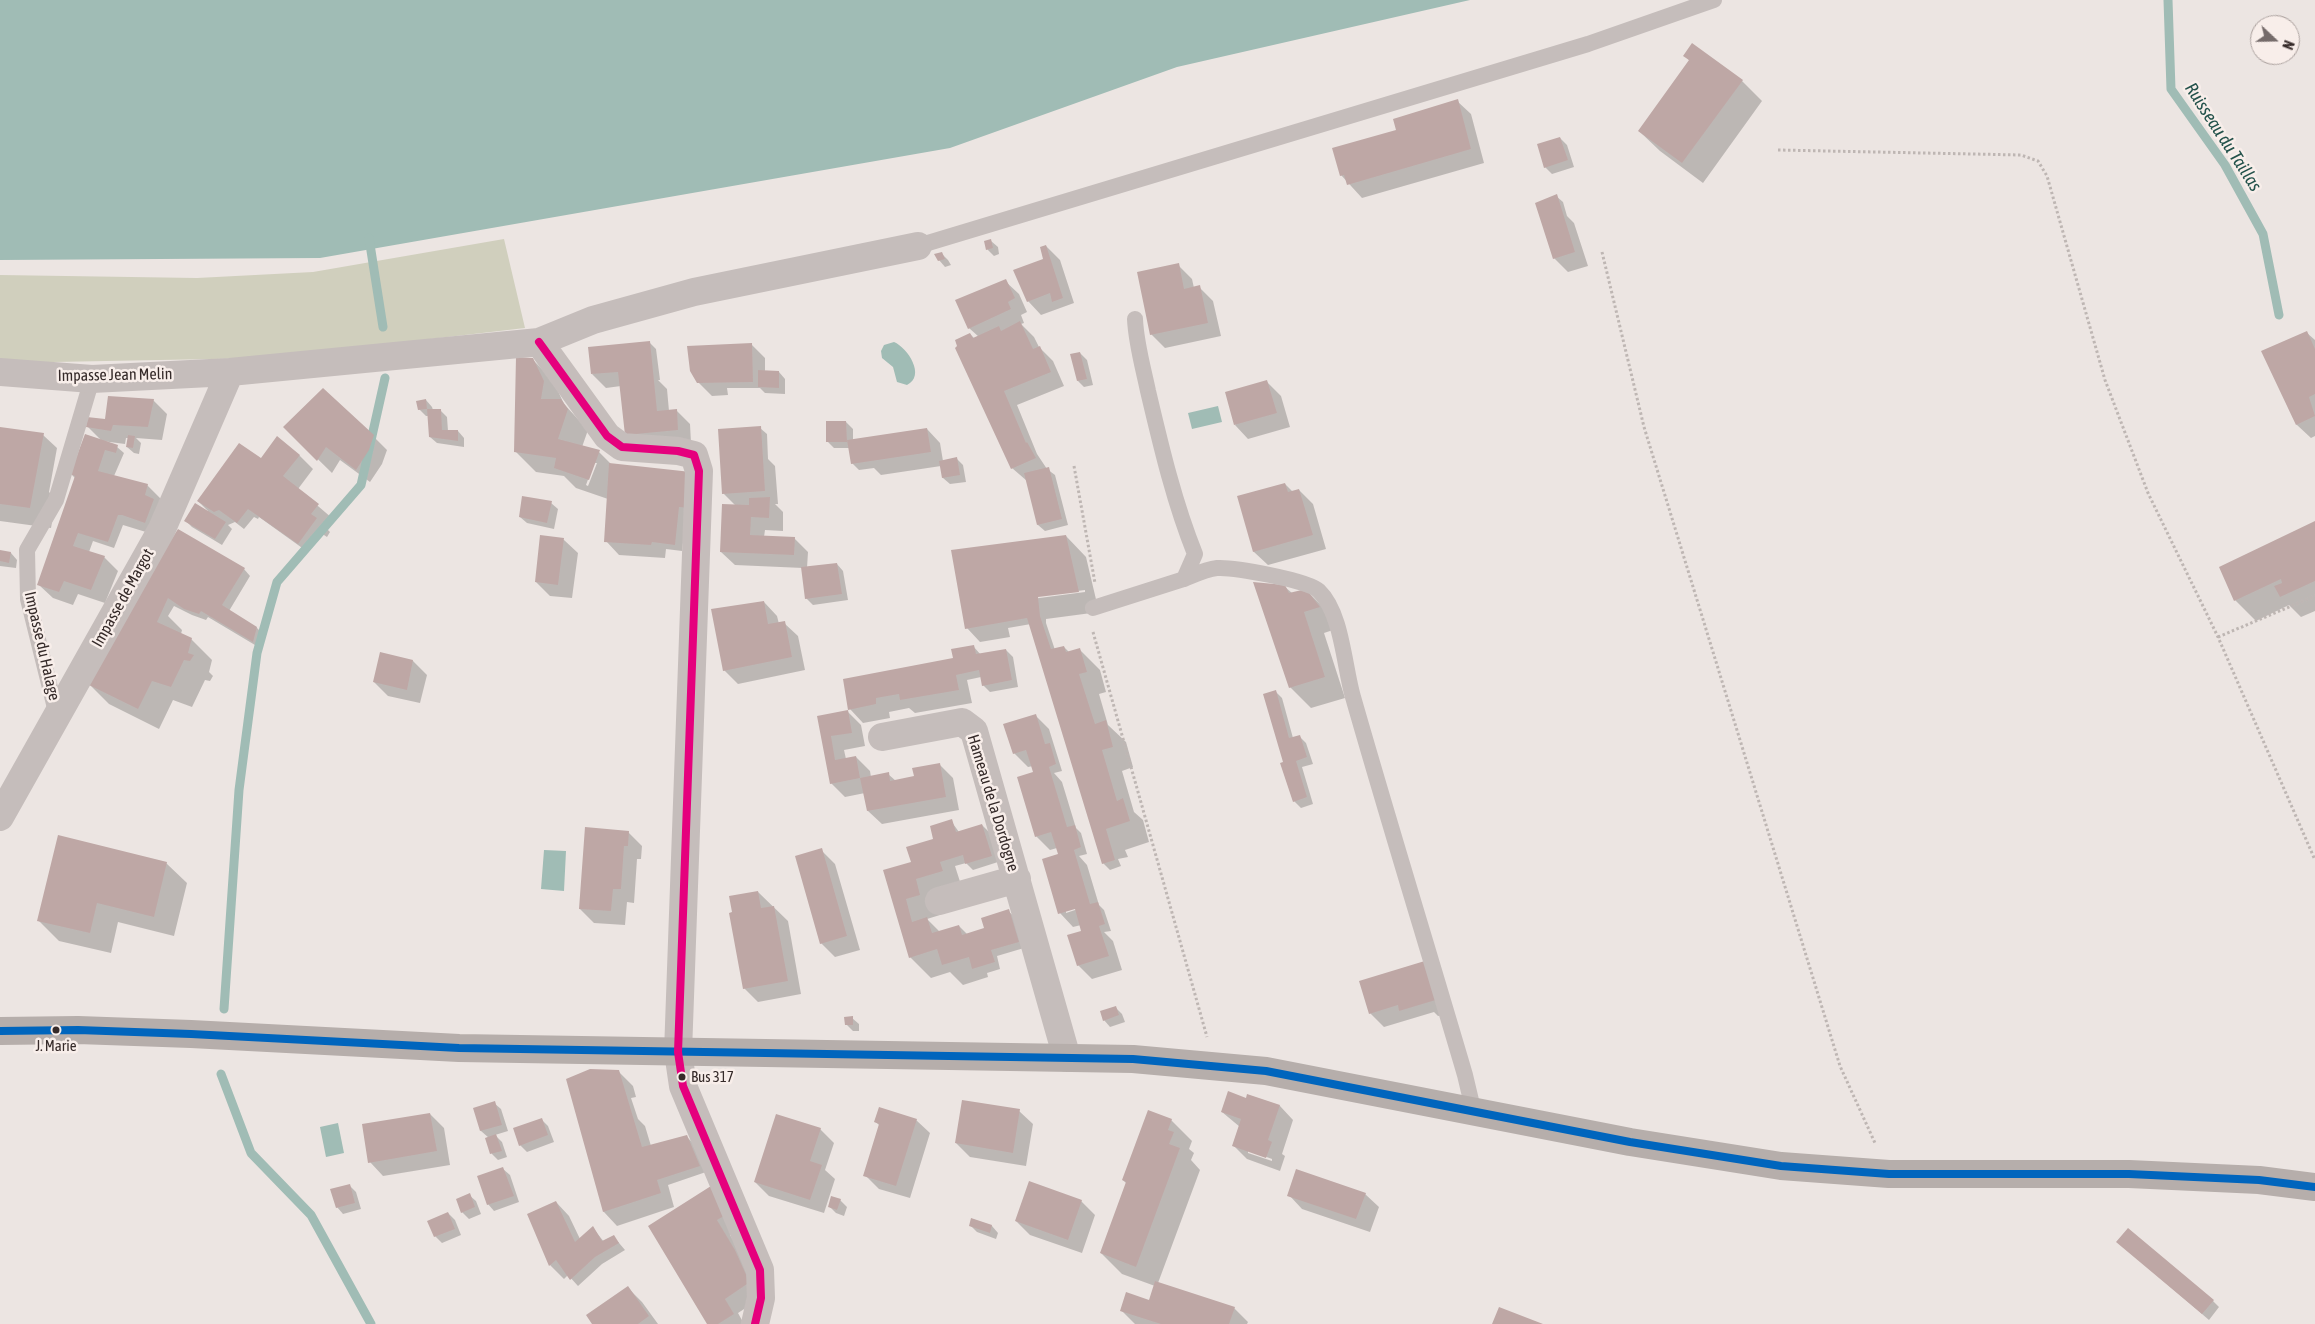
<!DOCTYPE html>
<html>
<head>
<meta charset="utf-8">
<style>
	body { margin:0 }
	#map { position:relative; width:2315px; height:1324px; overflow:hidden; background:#ece5e2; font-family:"Asap Condensed",sans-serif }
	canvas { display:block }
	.north { position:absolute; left:2250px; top:15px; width:50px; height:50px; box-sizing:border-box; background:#f8eeea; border:1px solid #aaa09d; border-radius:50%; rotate:111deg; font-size:14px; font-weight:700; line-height:20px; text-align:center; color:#352a29 }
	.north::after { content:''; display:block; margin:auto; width:18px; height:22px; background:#756b6a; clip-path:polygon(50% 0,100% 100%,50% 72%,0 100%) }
</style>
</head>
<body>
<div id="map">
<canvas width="2315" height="1324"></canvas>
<div class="north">N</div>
</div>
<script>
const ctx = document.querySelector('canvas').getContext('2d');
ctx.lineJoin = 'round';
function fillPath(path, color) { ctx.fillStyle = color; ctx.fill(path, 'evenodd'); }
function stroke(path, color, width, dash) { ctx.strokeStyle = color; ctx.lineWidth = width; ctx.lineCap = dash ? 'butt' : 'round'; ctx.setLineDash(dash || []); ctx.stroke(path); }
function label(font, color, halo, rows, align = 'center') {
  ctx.font = font + ' "Asap Condensed",sans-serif'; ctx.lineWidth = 5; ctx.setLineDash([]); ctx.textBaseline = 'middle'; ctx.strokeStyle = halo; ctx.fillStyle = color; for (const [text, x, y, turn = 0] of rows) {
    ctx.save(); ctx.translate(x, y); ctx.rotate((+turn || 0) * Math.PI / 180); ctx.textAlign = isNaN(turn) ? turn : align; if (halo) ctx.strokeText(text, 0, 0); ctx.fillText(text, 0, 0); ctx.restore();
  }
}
const green = new Path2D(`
	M504,239L525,328L266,358L0,363V275L197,278L313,272Z`);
const water = new Path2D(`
	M0,0H1470L1177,67L950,148L320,258L0,260Z
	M894,342C908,348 926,376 907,385L897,382L893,367L882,358L881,351L884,345Z
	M1218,406L1222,422L1192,429L1188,413Z
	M544,850L566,851L564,891L541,889Z
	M338,1123L344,1153L326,1157L320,1127Z`);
const shadow = new Path2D(`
	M1685,56L1742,81L1762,101L1703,183L1660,151L1639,131L1690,61Z
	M1457,101L1471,114L1484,163L1362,198L1341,175L1398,131Z
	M1560,138L1567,145L1574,167L1552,174L1545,167Z
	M1556,196L1563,202L1567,216L1574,223L1588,266L1568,272L1554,258Z
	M991,241L998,247L999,254L994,256L987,249Z
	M1046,246L1060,260L1074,303L1041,315L1028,301L1045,260Z
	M942,254L948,260L951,265L945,267L939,260Z
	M1178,265L1192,279L1194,288L1199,287L1213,301L1221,336L1165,348L1151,334Z
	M1005,281L1019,294L1027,312L1021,315L1024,323L1021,324L1034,337L1039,347L1053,361L1064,386L1017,405L1037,454L1047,469L1055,475L1068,525L1045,531L1038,525L1027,481L1012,468L970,334L975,339L979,337L969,328Z
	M2307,333L2315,340V436L2311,438L2297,425L2263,351Z
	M649,342L656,349L660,380H658L667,389L669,411L676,410L690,424L691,443L626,434L621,386L606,388L592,374Z
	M751,344L765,358V371L779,372L785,379V394L765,393L760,388H727L728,395L712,396L698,382Z
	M1080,353L1087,360L1093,385L1084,387L1078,381Z
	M532,359L553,380L564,404L588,430L582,447L599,452L612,465L691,473L682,551L666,549L665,558L619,555L606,541L608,499L576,488L564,476L536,472L515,451ZM594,463H597L588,486L586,485Z
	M1267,382L1281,396L1290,427L1248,439L1235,425Z
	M153,400L167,414L162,440L136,438L141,443L139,454L134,453L127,447L129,438H126L125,444L102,441L87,426Z
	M426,400L432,407L433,410H440L447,417L448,431H458L464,438V447L437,443L430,437L429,416H426L419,409Z
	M846,422L853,429V440L927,429L940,443L943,461L957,459L963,465L966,482L950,484L943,478L941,466L881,475L874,468L859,470L852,463L850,448H834L828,442Z
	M285,427L373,436L387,450L382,464L370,482L340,460L332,473Z
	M0,428L43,435L57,448L49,492L56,499L51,528L0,521Z
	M760,428L767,434L768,459L775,466L778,504H775L783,512V531L765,530L764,537L794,538L808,552L807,568L837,564L843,571L848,600L813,605L806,598L803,568L735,565L721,552L736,506L723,493Z
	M86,436L117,447L124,453L114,476L147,485L161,499L159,536L123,525L114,548L93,541L89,552L104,557L118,571L105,603L78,594L73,605L53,598L39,585L75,478L71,474Z
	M299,455L313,469L298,489L332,518L325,527L330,532L327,537L318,531L305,550L259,517L258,519L254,517L244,529L235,522L228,525L232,529L222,545L192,527L186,521L208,511L198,501L261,460Z
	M1285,484L1293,492L1299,490L1313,504L1326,549L1268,565L1254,552L1239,497Z
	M551,503L558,509L554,529L527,523L520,517Z
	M2315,522V611L2301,617L2289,605L2256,621L2235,600Z
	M1066,536L1086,557L1099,612L1046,619V623L1055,650L1064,647L1069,652L1079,649L1100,670L1106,692L1099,694L1108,725L1126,742L1133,767L1122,771L1134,812L1143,820L1149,842L1125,850L1128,857L1118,859L1121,866L1110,870L1103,863L1031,624L1008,628L1010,637L980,642L967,628ZM1085,590V592L1009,602V600Z
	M541,537L564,540L578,553L572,598L550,596L536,582Z
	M0,551L11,553L17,560L16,568L0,566Z
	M244,569L250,576L229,611L257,628L263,634L260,648L208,617L206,620L192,615L174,606L168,616L182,630L181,634L191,639L212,660L209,672L213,676L210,681L205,680L192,707L173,700L159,729L109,704L89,684L138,595Z
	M1285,587L1292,593L1306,590L1327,611L1339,628L1324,633L1345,698L1311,708L1290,687Z
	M764,602L777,616L779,624L784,623L798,636L805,670L738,684L724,670Z
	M973,646L981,655L1006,650L1013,657L1018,687L990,692L983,685L981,677L967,680L972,703L915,713L909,708L889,712L890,718L863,723L850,709L953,660Z
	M381,654L413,661L427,675L420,703L388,696L374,682Z
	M1275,691L1282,698L1293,738L1300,737L1306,743L1313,764L1302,767L1313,804L1301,808L1294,801L1284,763Z
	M847,711L861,725L865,746L844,750L846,759L856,757L870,771L871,777L888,774L896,781L915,777L939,764L953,778L959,810L882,824L868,811L865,793L845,797L831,783L819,717Z
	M1035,715L1049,729L1062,771L1054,773L1062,782L1076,828L1081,833L1087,854L1079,856L1087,865L1099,905L1104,910L1111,931L1104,932L1113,941L1122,970L1092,979L1078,965L1083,932L1081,925L1073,927L1060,913V855L1057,848L1050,850L1036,836L1035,772L1033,766L1028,767L1014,753ZM1081,906V908L1066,913V910Z
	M951,821L959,832L982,825L989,832L998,862L973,870L966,863L955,866L963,891L936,900L940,915L927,919L940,932L959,926L967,934L986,929L1008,911L1015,917L1024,948L997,956L1000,969L987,973L988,977L963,985L950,972L931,978L910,957L885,871L912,863Z
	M628,832L642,846L641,859H637L634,903L627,902L625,925L594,923L580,909Z
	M821,850L835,864L860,950L835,957L821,943Z
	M166,863L187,883L174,936L118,922L111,953L59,941L38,920Z
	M758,892L788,921L801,994L758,1002L744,988Z
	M1427,962L1452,1013L1438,1016L1434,1012L1384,1027L1370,1013Z
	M1116,1008L1122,1014L1125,1022L1110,1027L1104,1020Z
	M852,1018L859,1024V1031H853L846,1024Z
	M619,1072L633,1086L636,1097L631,1098L638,1119L645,1126L651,1146L686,1136L700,1150L706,1172L668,1185L674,1207L617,1226L604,1212L567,1080Z
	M1248,1096L1280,1106L1293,1120L1282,1154L1285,1156L1280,1171L1247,1159L1233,1145L1240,1127L1222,1112L1247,1099ZM1248,1150L1272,1159V1161L1248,1153Z
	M494,1103L501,1109L508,1131L495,1135L502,1142L507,1157L498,1160L492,1154L487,1139L489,1138L481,1131L475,1109Z
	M1019,1111L1033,1124L1026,1166L970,1157L956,1143Z
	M430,1114L444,1128L450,1165L383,1176L370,1162Z
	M542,1120L548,1126L554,1142L527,1152L520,1145Z
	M916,1120L930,1133L910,1198L879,1189L865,1175L880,1126L876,1122Z
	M1171,1120L1192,1141L1189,1149L1194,1153L1191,1160L1200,1170L1158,1283L1234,1308L1248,1322L1247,1324H1135L1121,1310L1150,1302L1155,1286L1122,1274L1101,1253L1127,1184L1123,1180Z
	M820,1129L834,1143L825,1170L835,1179L824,1213L769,1196L755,1182Z
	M503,1169L510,1175L519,1202L494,1211L488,1204Z
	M349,1185L356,1192L361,1209L343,1214L337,1207Z
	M711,1188L737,1230L730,1235L749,1265L761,1298L738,1313L744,1324H709Z
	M1365,1194L1379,1207L1370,1232L1302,1209L1289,1195Z
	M469,1195L476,1201L481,1214L469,1219L462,1212Z
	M840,1200L847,1207L844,1216L836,1213L829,1206Z
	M1081,1201L1095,1215L1082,1253L1030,1235L1016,1221Z
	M556,1202L569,1216L580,1239L593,1228L604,1242L614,1237L625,1250L602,1264L578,1286L568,1275L564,1279L550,1265L528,1214Z
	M448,1213L455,1220L461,1235L442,1243L435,1236Z
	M972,1219L992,1226L998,1233L996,1239L977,1232L970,1225Z
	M2118,1242L2213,1301L2219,1307L2209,1320Z
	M628,1288L642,1302L658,1324H594Z`);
const stream = new Path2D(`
	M2168,0L2171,89L2225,165L2263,234L2279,315
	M369,238L383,327
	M224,1009L239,790L257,653L277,582L361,485L385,378
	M221,1074L251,1153L311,1215L371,1324`);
const building = new Path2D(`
	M1692,43L1743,80L1682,163L1638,131L1689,60L1683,56Z
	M1458,99L1471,149L1347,185L1344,175L1340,176L1332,148L1396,130L1393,119Z
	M1560,137L1568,160L1544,168L1537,144Z
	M1557,194L1575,252L1553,259L1535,203Z
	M991,239L993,248L986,250L984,241Z
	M1046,245L1063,298L1052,302L1050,293L1027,302L1013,270L1043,259L1040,247Z
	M942,252L945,259L938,261L934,254Z
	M1179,263L1184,289L1200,285L1208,323L1150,335L1137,272Z
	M1006,279L1015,298L1008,302L1011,309L968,329L955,300Z
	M1020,321L1033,349L1040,346L1051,372L1004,391L1026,443L1027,442L1036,458L1011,469L955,348L957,346L955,340L970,333L973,338L999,326L1001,331Z
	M2307,331L2315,349V394L2309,397L2315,416L2296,425L2261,351Z
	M650,341L657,411L677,409L678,430L625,435L618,372L591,374L588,347Z
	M752,343L753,382L697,383L690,371L687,346Z
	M1080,352L1087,379L1077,381L1070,354Z
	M516,357L533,358L544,381L541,399H561L568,409L558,439L600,450L589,480L554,468L556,458L514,452Z
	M758,370L779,371V388L758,387Z
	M1267,380L1277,413L1234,425L1225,392Z
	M323,388L374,435L369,450L356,470L326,447L317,461L283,427Z
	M108,396L154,399L148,427L113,425L111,431L86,427L87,417L105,419Z
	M426,399L427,409H441L442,430H458V441L429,437L427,409L418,410L416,401Z
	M826,421H846L847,442H826Z
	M761,426L765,491L722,494L718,429Z
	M0,427L44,433L30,508L0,504Z
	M927,428L931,452L851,464L847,440Z
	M85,434L118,445L116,453L105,450L98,471L148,484L145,495L154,499L145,523L122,515H118L108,542L78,533L73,546L105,556L91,590L64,581L59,592L37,585L75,476L70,474Z
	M128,435L135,436L133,448L126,447Z
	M277,436L300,455L283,476L319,504L311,514L317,518L298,544L248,509L237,523L219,510L214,512L197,501L239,443L261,458Z
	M957,457L960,475L942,478L939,461Z
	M609,463L691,472L690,508L679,507L675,545L652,542L651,545L604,542Z
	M1049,467L1062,519L1037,525L1024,473Z
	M1285,483L1288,492L1299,489L1313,535L1253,552L1237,496Z
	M522,496L552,501L547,523L519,517Z
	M770,497L769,518L751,517L750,535L795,537L794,555L720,552L722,504L749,505V498Z
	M195,503L226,522L215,539L184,521Z
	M2315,521V581L2280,597L2274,586L2282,583L2281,579L2234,601L2219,567Z
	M178,529L245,568L222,605L257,627L253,642L201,611L199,614L184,609L168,598L157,622L192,638L188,653L194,655L190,661L184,660L171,687L152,681L138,709L87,684L136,594Z
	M540,535L564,538L558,585L535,582Z
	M1066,535L1079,592L1038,597L1040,616L1051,649L1064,646L1066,652L1080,648L1087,672L1079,674L1095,724L1106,720L1113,747L1102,750L1117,801L1123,798L1130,821L1106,829L1115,860L1102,864L1027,618L965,629L951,550Z
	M0,550L11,552L9,563L0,561Z
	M837,563L842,594L805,599L801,567Z
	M1253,582L1285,585L1289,593L1306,589L1320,607L1304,612L1325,677L1289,688Z
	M764,601L768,624L785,621L792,657L723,671L711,609Z
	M974,645L976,654L1006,649L1012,680L982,686L979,670L956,675L959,690L900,700L899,694L876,698V704L848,710L843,679L953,658L951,649Z
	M380,652L413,660L407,690L373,682Z
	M1276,690L1289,738L1300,735L1307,757L1296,761L1307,797L1293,802L1280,763L1283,762L1263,694Z
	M848,710L852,733L831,736L835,760L856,756L860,778L830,784L817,716Z
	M1036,714L1045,744L1050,743L1056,764L1049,767L1067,827L1075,825L1081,847L1074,850L1090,904L1098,902L1105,924L1099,926L1109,956L1077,966L1067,935L1081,931L1075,909L1058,914L1042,859L1058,854L1051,832L1035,837L1017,777L1033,772L1026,750L1013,754L1003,724Z
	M940,763L946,797L867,811L860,778L889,772L890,781L914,776L912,768Z
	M952,819L956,832L982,824L992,856L965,864L963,855L940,862L943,871L916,879L920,895L906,899L912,922L927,917L932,933L959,925L962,935L984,928L981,918L1009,909L1019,942L991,950L995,962L972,969L969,957L942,965L937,949L909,958L883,870L911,862L906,847L933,839L930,826Z
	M585,827L629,831L628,846H624L621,889H613L611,911L579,909Z
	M58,835L167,862L154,917L97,903L90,933L37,921Z
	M822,848L847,936L820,944L795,856Z
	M758,891L761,908L774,906L788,981L743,989L729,913L732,912L729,896Z
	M1428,960L1439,999L1399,1011L1398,1005L1369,1014L1359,981Z
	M1116,1006L1119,1015L1103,1021L1100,1011Z
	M853,1016V1025H845L844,1017Z
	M590,1069L619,1070L642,1147L687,1135L700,1166L657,1180L661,1193L603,1212L566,1079Z
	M1228,1091L1246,1098L1247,1094L1280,1105L1268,1140L1272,1142L1266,1158L1232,1146L1241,1119L1221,1112Z
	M962,1100L1020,1109L1013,1153L955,1143Z
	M495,1101L502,1125L480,1131L473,1108Z
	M879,1107L917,1119L896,1186L863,1176L879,1124L874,1122Z
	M1148,1110L1172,1119L1168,1130L1174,1132L1169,1144L1180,1148L1136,1267L1100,1253L1126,1182L1122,1180Z
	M430,1113L437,1151L368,1163L362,1124Z
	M776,1114L821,1128L810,1161L822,1165L810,1200L754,1182Z
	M542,1118L548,1135L519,1146L513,1128Z
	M496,1134L502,1151L490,1154L485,1138Z
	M503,1167L514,1196L487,1205L477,1176Z
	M1296,1169L1366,1193L1356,1219L1287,1196Z
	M1029,1181L1082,1200L1068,1240L1015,1221Z
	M350,1184L355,1203L336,1208L330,1189Z
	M711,1186L724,1216L717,1220L735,1250L748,1279L747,1284L725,1299L734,1314L718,1324H707L648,1226Z
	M470,1193L475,1207L461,1213L456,1199Z
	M831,1196L841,1199L837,1210L828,1207Z
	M556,1201L575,1242L593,1226L602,1241L614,1235L619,1243L595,1257L570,1280L556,1260L549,1266L527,1214Z
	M448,1212L455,1229L434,1237L427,1221Z
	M971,1218L992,1225L990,1233L969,1226Z
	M2128,1228L2214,1300L2202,1314L2116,1242Z
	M1155,1281L1235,1307L1229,1324H1161L1120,1311L1126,1292L1149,1300Z
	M628,1286L649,1316L638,1324H592L586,1315Z
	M1499,1307L1543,1324H1492Z`);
const path = new Path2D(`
	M1778,150L2021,155L2038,161L2047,176L2105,380L2148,493L2218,637L2315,860
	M1602,252L1644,427L1840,1066L1875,1143
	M1074,466L1095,583
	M1093,632L1207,1037
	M2218,637L2315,596`);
const service = new Path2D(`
	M918,246L1588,44L1714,0
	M1184,579C1194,575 1206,569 1217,568C1233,567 1308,580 1319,591C1342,613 1344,666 1353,697C1389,823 1428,949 1465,1075L1474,1113
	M1093,608L1184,579L1195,554C1174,502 1161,446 1148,391C1143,367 1136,343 1135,319
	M57,716L28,599L27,550L56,500L92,379`);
const minor = new Path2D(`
	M539,342L607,436L622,447L678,451L694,455L699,471L678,1052L683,1086L760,1270L761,1298L755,1324
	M0,372L92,379L230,372L539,342L593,320L694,292L918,246
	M882,737L962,722L974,731L1067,1058
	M0,817L162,529L230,372
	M939,901L1017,879`);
const secondary = new Path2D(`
	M0,1031L78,1030L191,1034L459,1048L1133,1059L1266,1071L1630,1142L1781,1166L1889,1174H2129L2259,1180L2315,1187`);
const bus1 = new Path2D(`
	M0,1031L78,1030L191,1034L459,1048L1133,1059L1266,1071L1630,1142L1781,1166L1889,1174H2129L2259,1180L2315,1187`);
const bus2 = new Path2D(`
	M539,342L607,436L622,447L678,451L694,455L699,471L678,1052L683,1086L760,1270L761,1298L755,1324`);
const markers = [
	[56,1030,4.5,"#352a29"],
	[682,1077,4.5,"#352a29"]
];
const busNames = [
	["J. Marie",56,1046],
	["Bus 317",691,1077,"left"]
];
const streetNames = [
	["Impasse Jean Melin",115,375,-1],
	["Impasse de Margot",123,598,-61],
	["Impasse du Halage",42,646,77],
	["Hameau de la Dordogne",993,803,73]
];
const waterNames = [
	["Ruisseau du Taillas",2223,137,57]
];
fillPath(green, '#d0cfbd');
fillPath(water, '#a0bcb5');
fillPath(shadow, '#0003');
stroke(stream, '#a0bcb5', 9);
fillPath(building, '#bea7a5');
stroke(path, '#beb6b3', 3, [2.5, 2.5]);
stroke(service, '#c5bdbb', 16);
stroke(minor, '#c5bdbb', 28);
stroke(secondary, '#b6aeab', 28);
stroke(bus1, '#0065bd', 8);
stroke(bus2, '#e5007d', 8);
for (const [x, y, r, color] of markers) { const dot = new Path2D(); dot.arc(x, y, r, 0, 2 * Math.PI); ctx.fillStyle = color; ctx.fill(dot); stroke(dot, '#f8eeea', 2); }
label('15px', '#352a29', '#f8eeea', busNames);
label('16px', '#352a29', '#f8eeea', streetNames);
label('italic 18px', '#23524b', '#f8eeea', waterNames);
</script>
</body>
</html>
